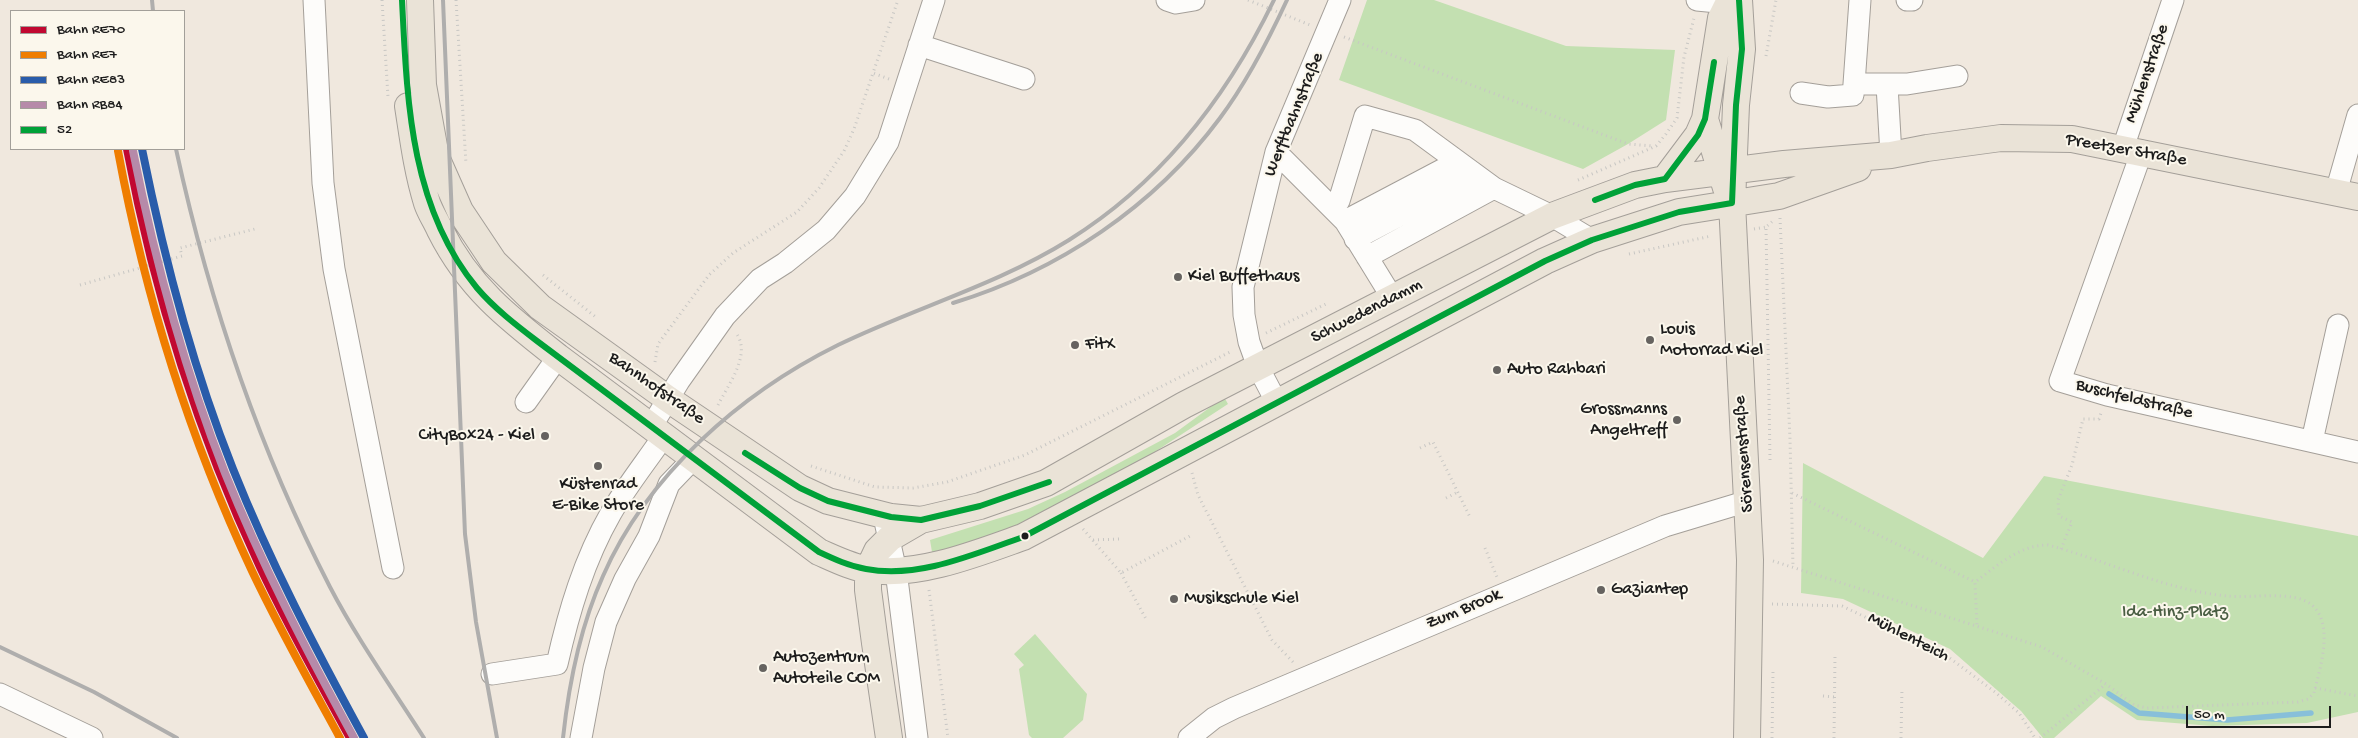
<!DOCTYPE html>
<html>
<head>
<meta charset="utf-8">
<style>
	body { margin:0 }
	#map { position:relative; width:2358px; height:738px; overflow:hidden; background:#f0e8de; font-family:"Gochi Hand",sans-serif }
	canvas { display:block }
	.legend { position:absolute; left:10px; top:10px; width:175px; height:140px; box-sizing:border-box; background:#fbf7ec; border:1px solid #a29f99; margin:0; padding:6px 9px; list-style:none; font-size:15px; color:#1c1c1c }
	.legend li { display:flex; align-items:center; gap:10px; height:25px }
	.legend b { width:25px; border:1px solid #a29f99 }
	.scale { position:absolute; left:2186px; top:706px; width:145px; height:22px; box-sizing:border-box; border:2px solid #1c1c1c; border-top:0; padding-left:6px; font-size:15px; line-height:18px; white-space:nowrap; color:#1c1c1c; -webkit-text-stroke:4px #fbf7ec; paint-order:stroke }
</style>
</head>
<body>
<div id="map">
<canvas width="2358" height="738"></canvas>
<ul class="legend">
<li><b style="height:6px;background:#c10831"></b>Bahn RE70</li>
<li><b style="height:6px;background:#ef7d00"></b>Bahn RE7</li>
<li><b style="height:6px;background:#295caa"></b>Bahn RE83</li>
<li><b style="height:6px;background:#b68aa9"></b>Bahn RB84</li>
<li><b style="height:6px;background:#00a138"></b>52</li>
</ul>
<div class="scale">50 m</div>
</div>
<script>
const ctx = document.querySelector('canvas').getContext('2d');
ctx.lineJoin = 'round';
function fillPath(path, color) { ctx.fillStyle = color; ctx.fill(path, 'evenodd'); }
function stroke(path, color, width, dash) { ctx.strokeStyle = color; ctx.lineWidth = width; ctx.lineCap = dash ? 'butt' : 'round'; ctx.setLineDash(dash || []); ctx.stroke(path); }
function label(font, color, halo, rows, align = 'center') {
  ctx.font = font + ' "Gochi Hand",sans-serif'; ctx.lineWidth = 4; ctx.setLineDash([]); ctx.textBaseline = 'middle'; ctx.strokeStyle = halo; ctx.fillStyle = color; for (const [text, x, y, turn = 0] of rows) {
    ctx.save(); ctx.translate(x, y); ctx.rotate((+turn || 0) * Math.PI / 180); ctx.textAlign = isNaN(turn) ? turn : align; if (halo) ctx.strokeText(text, 0, 0); ctx.fillText(text, 0, 0); ctx.restore();
  }
}
const green = new Path2D(`
	M1367,0H1434L1566,46L1675,50L1666,120L1628,144L1583,169L1339,80Z
	M1224,397L1228,404L1147,457L1006,532L982,542L932,552L930,540L1028,509L1065,492L1175,433Z
	M1803,463L1983,558L2044,476L2358,536V712L2307,723L2212,726L2137,720L2101,696L2054,738H2043L2021,711L1950,649L1843,599L1801,593Z
	M1035,634L1087,694L1083,720L1063,738H1032L1029,735L1019,669L1024,665L1014,654Z`);
const stream = new Path2D(`
	M2109,694L2139,713L2227,720L2311,713`);
const path = new Path2D(`
	M382,0L388,97
	M456,0L466,164
	M1248,0L1310,25
	M1344,37L1628,144L1653,146
	M1766,56L1776,0
	M889,79L873,73L898,0
	M1578,180L1656,146L1666,134L1677,118L1684,57L1694,18
	M1780,218L1790,439L1793,567
	M1754,229L1766,227
	M1629,254L1711,236
	M543,275L597,318
	M80,285L182,256L180,248L255,229
	M1266,333L1326,304
	M655,362L658,344L709,275L733,253L797,212L819,188L844,151L854,129L873,73
	M718,405C728,385 752,354 736,333
	M1420,448L1433,442L1470,517
	M1770,460L1766,227L1774,220
	M811,466L875,487L913,488L947,482L1025,455L1232,351
	M1192,473L1198,495L1272,640L1293,662
	M1792,493L1975,582
	M1446,498L1458,492
	M1083,529L1121,573L1190,536
	M1093,540L1119,539
	M1485,548L1497,577
	M2061,549L2072,522L2059,516L2058,500L2072,465L2083,419H2099L2101,413
	M1773,561L2042,647L2106,684L2134,705L2147,708L2298,702L2308,699L2314,693C2320,668 2334,626 2313,606C2295,589 2251,599 2227,596C2165,590 2108,561 2048,545C2019,545 1997,566 1975,582L1977,626
	M1121,573L1146,619
	M929,590L948,738
	M1772,604L1842,606L1947,656L1995,692L2019,713L2035,738
	M2315,688L2358,696
	M1823,696L1835,697
	M1772,738L1773,671
	M1834,738L1835,655
	M1901,738L1902,688
	M2040,738L2106,684`);
const minor = new Path2D(`
	M314,0L323,183L334,269L393,568
	M1167,0L1176,3L1194,0
	M1697,0L1728,3
	M1907,0H1912
	M919,45L1024,79
	M1854,84L1860,0
	M1887,85L1891,155
	M1801,93L1828,97L1853,95L1854,84H1907L1957,76
	M2123,148L2173,0
	M2142,151L2060,381L2107,395L2358,452
	M1276,152L1345,221L1393,299
	M2336,192L2358,115
	M1331,207L1339,201L1365,116L1415,130L1494,188L1552,216L1592,240
	M1345,221L1457,162
	M1355,239L1476,175
	M1367,257L1494,188
	M526,402L558,357
	M1277,403L1258,367L1249,342L1244,315L1243,287L1276,152L1340,0
	M651,427L679,381L725,316L760,279L785,263L826,230L855,196L888,142L934,0
	M2312,441L2338,325
	M886,526L896,571L917,738
	M492,674L557,664C569,611 584,560 611,513C626,487 646,462 663,437
	M0,694L92,738
	M581,738L594,668L606,622L625,579L649,536L669,484L693,459
	M1189,738L1214,718L1234,708L1665,526L1748,501`);
const major = new Path2D(`
	M420,0L423,85L436,157L460,211L494,262L540,307L668,399L800,488L828,501L891,517L921,520L980,506L1046,483L1184,405L1552,216L1635,185L1665,179L1784,164L1891,155L1927,148L2001,138L2072,139L2358,197
	M1739,0L1742,49L1736,105L1732,203L1750,560L1747,738
	M408,106C413,138 417,171 427,203C430,212 436,221 440,230C469,288 508,318 558,357L819,552C835,559 853,568 870,570C918,577 978,553 1023,537L1545,261L1592,240L1679,212L1779,196L1858,168
	M1705,119L1726,188
	M1665,179L1698,135L1705,119L1721,18L1730,0
	M889,738L875,643L868,590V570L877,551L890,538L921,520`);
const rail = new Path2D(`
	M152,0L153,11
	M443,0L465,534L476,622L497,738
	M176,149C209,301 259,449 330,587C357,639 392,688 424,738
	M953,303C1058,271 1154,207 1220,118C1247,82 1268,41 1287,0
	M0,647L94,692L177,738
	M563,738C569,682 580,627 603,576C647,475 741,393 838,345C914,308 997,285 1069,240C1162,182 1227,97 1274,0`);
const bus1 = new Path2D(`
	M402,0C407,100 410,207 477,288C494,308 516,325 537,341L819,552C834,559 849,566 866,569C919,579 974,554 1023,537L1545,261L1592,240L1679,212L1732,203L1736,105L1742,49L1739,0
	M1595,200L1635,185L1665,179L1698,135L1705,119L1714,62
	M745,453L800,488L828,501L891,517L921,520L980,506L1049,482`);
const rail1 = new Path2D(`
	M127,149C154,293 198,434 260,567C287,625 319,681 350,738`);
const rail2 = new Path2D(`
	M118,151C145,296 189,437 252,571C279,628 310,683 340,738`);
const rail3 = new Path2D(`
	M142,149C164,258 192,366 233,469C270,562 316,650 364,738`);
const rail4 = new Path2D(`
	M133,151C155,261 184,369 225,473C262,565 307,652 354,738`);
const markers = [
	[1178,277,5,"#666360"],
	[1650,340,5,"#666360"],
	[1075,345,5,"#666360"],
	[1497,370,5,"#666360"],
	[1677,420,5,"#666360"],
	[545,436,5,"#666360"],
	[598,466,5,"#666360"],
	[1025,536,4.5,"#1c1c1c"],
	[1601,590,5,"#666360"],
	[1174,599,5,"#666360"],
	[763,668,5,"#666360"]
];
const streetNames = [
	["Mühlenstraße",2148,74,-71],
	["Werftbahnstraße",1295,115,-68],
	["Preetzer Straße",2126,151,10],
	["Schwedendamm",1367,312,-27],
	["Bahnhofstraße",656,389,35],
	["Buschfeldstraße",2134,400,14],
	["Sörensenstraße",1745,454,-94],
	["Zum Brook",1464,610,-23],
	["Mühlenteich",1908,638,27]
];
const poiNames = [
	["Kiel Buffethaus",1188,277],
	["Louis",1660,330],
	["Motorrad Kiel",1660,351],
	["FitX",1085,345],
	["Auto Rahbari",1507,370],
	["Grossmanns",1667,410,"right"],
	["Angeltreff",1667,431,"right"],
	["CityBox24 - Kiel",535,436,"right"],
	["Küstenrad",598,485,"center"],
	["E-Bike Store",598,506,"center"],
	["Gaziantep",1611,590],
	["Musikschule Kiel",1184,599],
	["Autozentrum",773,658],
	["Autoteile COM",773,679]
];
const parkNames = [
	["Ida-Hinz-Platz",2175,613]
];
fillPath(green, '#c3e0b1');
stroke(stream, '#88bfd9', 5.5);
stroke(minor, '#a49f99', 23);
stroke(major, '#a49f99', 28);
stroke(path, '#c8c7c4', 3, [1, 4]);
stroke(minor, '#fdfcfa', 21);
stroke(major, '#eae3d7', 26);
stroke(rail, '#afaead', 4);
stroke(bus1, '#00a138', 6);
stroke(rail1, '#c10831', 8);
stroke(rail2, '#ef7d00', 8);
stroke(rail3, '#295caa', 8);
stroke(rail4, '#b68aa9', 8);
for (const [x, y, r, color] of markers) { const dot = new Path2D(); dot.arc(x, y, r, 0, 2 * Math.PI); ctx.fillStyle = color; ctx.fill(dot); stroke(dot, '#fbf7ec', 2); }
label('18px', '#1c1c1c', '#fbf7ec', streetNames);
label('18px', '#1c1c1c', '#fbf7ec', poiNames, 'left');
label('18px', '#4a5e43', '#fbf7ec', parkNames);
</script>
</body>
</html>
